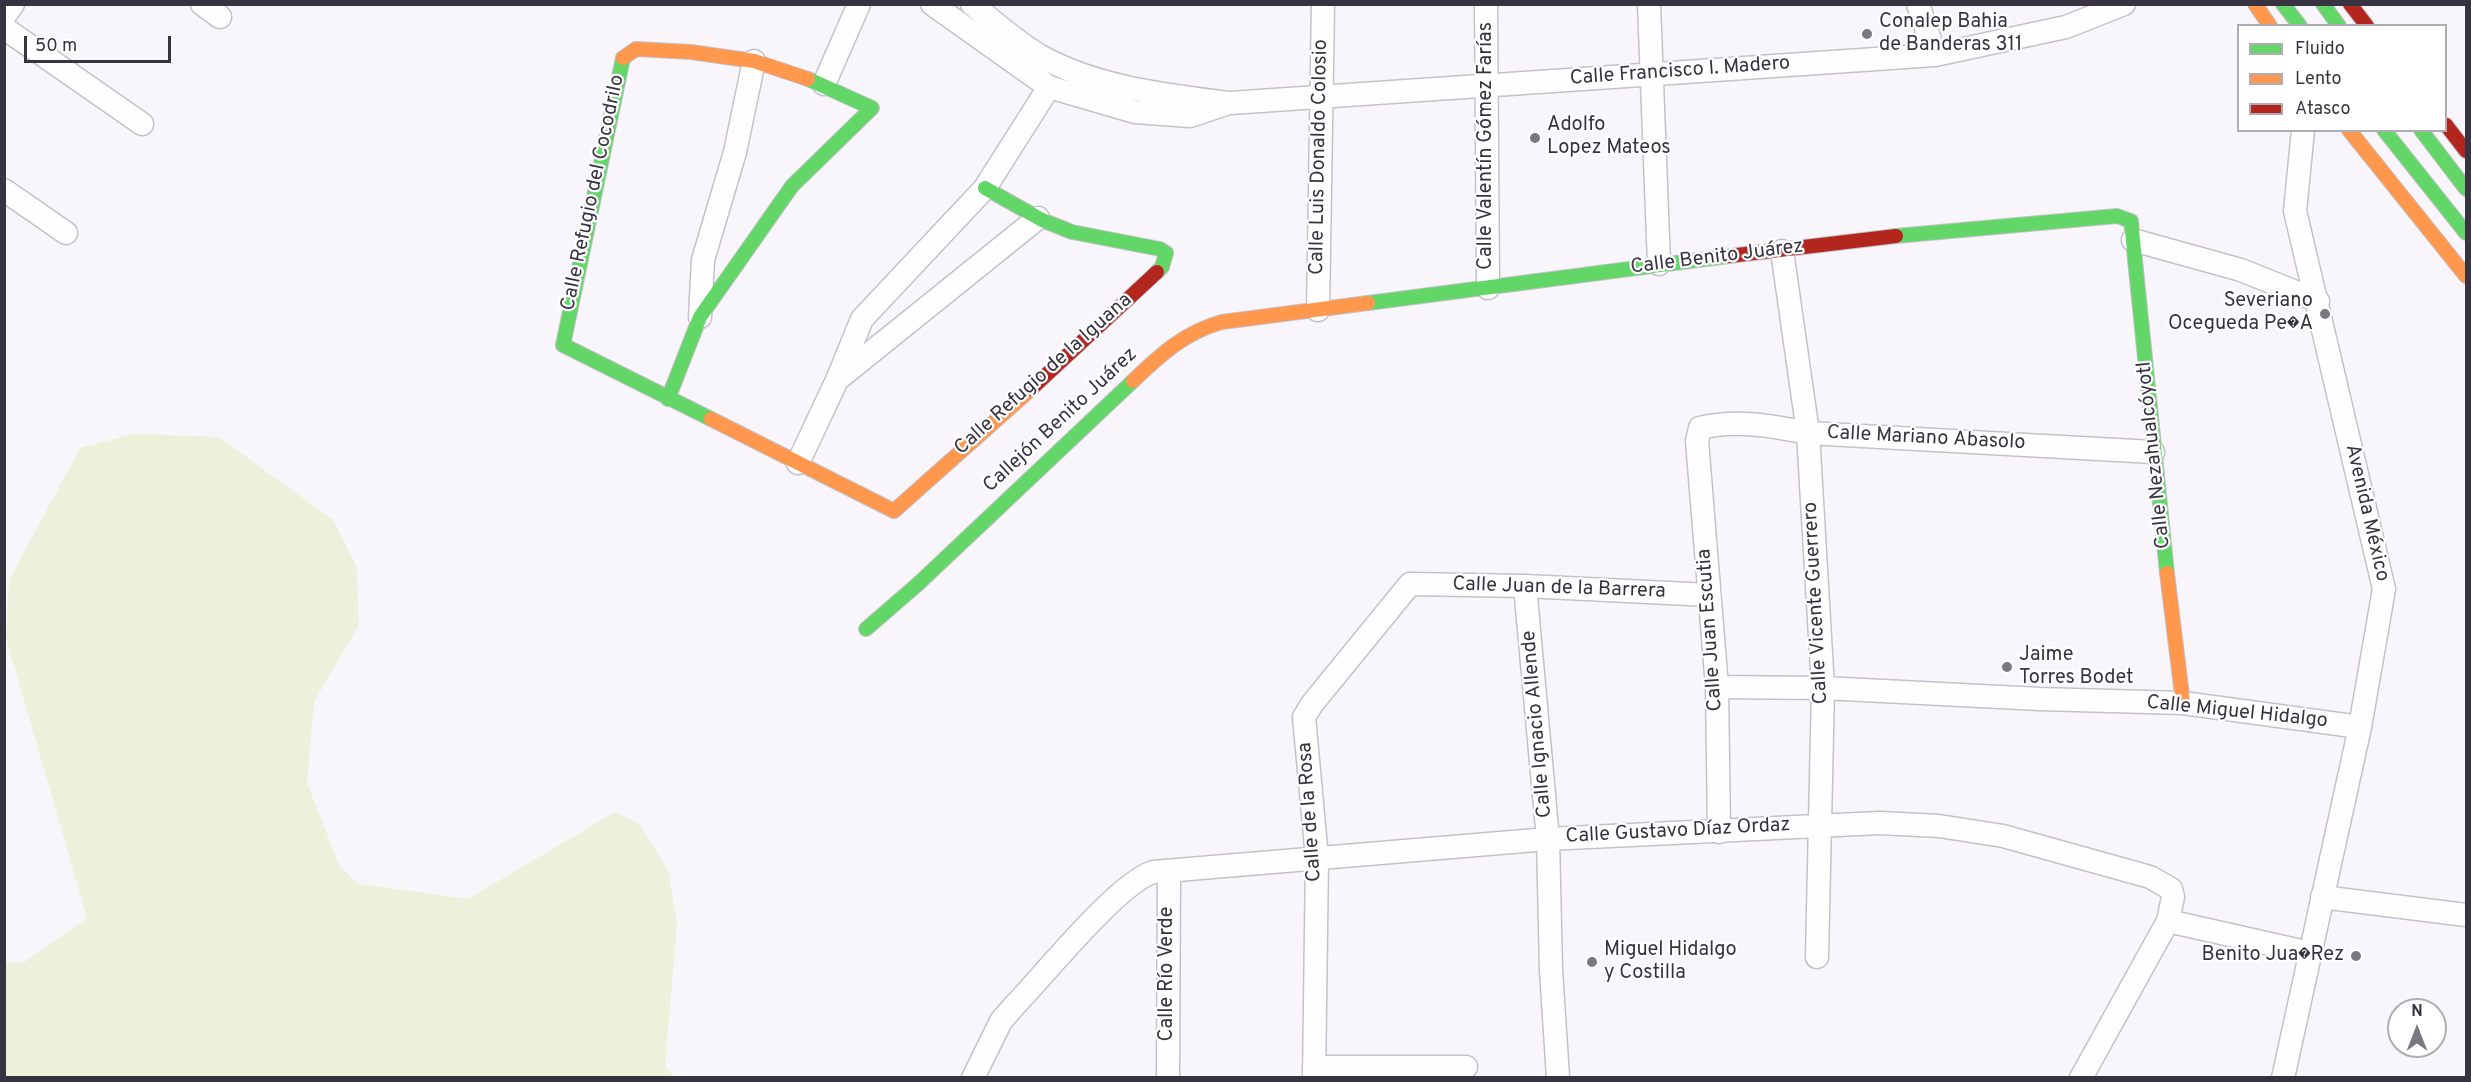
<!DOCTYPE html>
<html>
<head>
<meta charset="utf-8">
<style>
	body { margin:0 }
	#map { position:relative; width:2471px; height:1082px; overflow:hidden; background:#f8f6fb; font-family:Overpass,sans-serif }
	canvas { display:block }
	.frame { position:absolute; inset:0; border:6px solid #383340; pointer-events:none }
	.legend { position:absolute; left:2237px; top:24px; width:210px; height:108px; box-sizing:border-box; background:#fff; border:2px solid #afadb3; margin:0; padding:8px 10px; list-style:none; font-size:18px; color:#383340 }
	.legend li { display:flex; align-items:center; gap:12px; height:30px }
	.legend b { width:30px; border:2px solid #afadb3 }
	.north { position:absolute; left:2387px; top:998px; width:60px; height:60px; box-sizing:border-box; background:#fff; border:2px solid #afadb3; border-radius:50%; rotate:0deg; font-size:16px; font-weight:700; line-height:24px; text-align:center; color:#383340 }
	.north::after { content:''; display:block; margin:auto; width:21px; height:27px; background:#7b7781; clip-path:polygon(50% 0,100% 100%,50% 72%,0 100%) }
	.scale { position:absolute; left:24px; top:36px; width:147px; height:27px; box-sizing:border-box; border:3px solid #383340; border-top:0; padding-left:8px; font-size:18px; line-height:21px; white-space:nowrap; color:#383340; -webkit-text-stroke:4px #fff; paint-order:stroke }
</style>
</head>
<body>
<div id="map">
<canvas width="2471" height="1082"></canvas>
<div class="frame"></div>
<ul class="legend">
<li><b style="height:8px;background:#63d668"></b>Fluido</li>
<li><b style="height:8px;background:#ff974d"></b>Lento</li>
<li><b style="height:8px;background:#b3261e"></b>Atasco</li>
</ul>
<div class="north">N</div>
<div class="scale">50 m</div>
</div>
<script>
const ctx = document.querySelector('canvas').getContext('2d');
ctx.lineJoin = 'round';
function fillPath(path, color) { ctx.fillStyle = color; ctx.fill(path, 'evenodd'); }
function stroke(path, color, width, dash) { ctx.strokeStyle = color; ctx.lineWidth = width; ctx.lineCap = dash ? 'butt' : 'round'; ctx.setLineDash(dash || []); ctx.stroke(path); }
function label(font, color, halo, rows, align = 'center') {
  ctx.font = font + ' Overpass,sans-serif'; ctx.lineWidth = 4.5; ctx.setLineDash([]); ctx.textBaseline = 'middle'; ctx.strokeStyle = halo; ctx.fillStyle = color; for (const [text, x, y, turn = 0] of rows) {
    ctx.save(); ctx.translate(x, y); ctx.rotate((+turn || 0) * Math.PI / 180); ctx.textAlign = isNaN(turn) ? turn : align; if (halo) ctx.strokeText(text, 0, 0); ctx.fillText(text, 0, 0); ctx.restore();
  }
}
const green = new Path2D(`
	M134,434L219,437L333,520L357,568L359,625L314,702L307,783L340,867L359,884L468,899L615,812L639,824L668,870L677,924L665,1066L674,1077H5V962L23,963L87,918L6,638L9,580L80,448Z`);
const street = new Path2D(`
	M202,4L220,17
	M932,4L1049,87L1135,112L1190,116L1223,105
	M972,4C994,22 1017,43 1042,57C1099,88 1167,95 1230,103L1935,55L2066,27L2124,4
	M1486,4L1488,288
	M1649,4L1659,264
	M1918,4L1935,55
	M4,17L13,4
	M4,28L142,124
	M824,84L859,4
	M4,190L66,233
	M2133,240L2241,270L2318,301
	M1782,251L1808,433L1823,688L1817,957
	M1318,310L1323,4
	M700,317L703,260L735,152L754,61
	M838,379L1038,218
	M798,463L837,380L862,319L985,188L1049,87
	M1525,586L1548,839L1551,970L1558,1078
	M1717,687L1823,688L2040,699L2183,703L2360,727
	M1719,832L1717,687L1697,441L1700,428C1736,419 1773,426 1808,433L2153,452
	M2322,897L2466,915
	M2168,921L2310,953
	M1314,1067H1466
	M973,1078L1001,1021L1015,1005C1045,974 1117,884 1153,872L1548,839L1879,823L1939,826L2003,836L2150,877L2171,889L2173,897L2168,921L2081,1078
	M1168,1078L1169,871
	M1314,1078L1317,858L1304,717L1312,704L1410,584L1525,586L1709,595
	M2283,1078L2360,727L2384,589L2295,211L2303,130`);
const fast = new Path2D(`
	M2283,4L2300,26
	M2323,4L2339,26
	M623,58L563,345L711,419
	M2384,130L2466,233
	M2421,130L2466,189
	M985,188L1042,220L1072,232L1160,249L1166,253L1162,267L1157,272
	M1896,236L2117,216L2131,221L2167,573
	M1368,303L1729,256
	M668,399L700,317L792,186L872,108L808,79
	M866,629L918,584L1133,381`);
const slow = new Path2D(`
	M2255,4L2270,26
	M623,58L636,49L691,52L754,61L808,79
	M2349,130L2466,276
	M1133,381C1160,355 1185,332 1222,322L1368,303
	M711,419L894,511L1031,389
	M2167,573L2183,703`);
const jam = new Path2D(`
	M2350,4L2367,26
	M2446,125L2466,151
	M1729,256L1896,236
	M1031,389L1157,272`);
const markers = [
	[1867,34,6,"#7b7781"],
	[1535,138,6,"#7b7781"],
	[2325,314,6,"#7b7781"],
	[2007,667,6,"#7b7781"],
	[2356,956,6,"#7b7781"],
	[1592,962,6,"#7b7781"]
];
const poiNames = [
	["Conalep Bahia",1879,23],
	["de Banderas 311",1879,46],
	["Adolfo",1547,126],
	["Lopez Mateos",1547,149],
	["Severiano",2313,302,"right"],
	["Ocegueda Pe�A",2313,325,"right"],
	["Jaime",2019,656],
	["Torres Bodet",2019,679],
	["Miguel Hidalgo",1604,951],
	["y Costilla",1604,974],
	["Benito Jua�Rez",2344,956,"right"]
];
const streetNames = [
	["Calle Francisco I. Madero",1680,72,-4],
	["Calle Valentín Gómez Farías",1487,146,-90],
	["Calle Luis Donaldo Colosio",1320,157,-89],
	["Calle Refugio del Cocodrilo",594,193,-78],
	["Calle Benito Juárez",1717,258,-7],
	["Calle Refugio de la Iguana",1044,375,-42],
	["Callejón Benito Juárez",1061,421,-43],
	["Calle Mariano Abasolo",1926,439,3],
	["Calle Nezahualcóyotl",2155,455,-96],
	["Avenida México",2366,513,77],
	["Calle Juan de la Barrera",1559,589,2],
	["Calle Vicente Guerrero",1817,603,-93],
	["Calle Juan Escutia",1711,630,-94],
	["Calle Miguel Hidalgo",2237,713,6],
	["Calle Ignacio Allende",1538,724,-95],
	["Calle de la Rosa",1311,812,-94],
	["Calle Gustavo Díaz Ordaz",1678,832,-3],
	["Calle Río Verde",1168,974,-90]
];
fillPath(green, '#eef0db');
stroke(street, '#c5c1ca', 25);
stroke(fast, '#c5c1ca', 16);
stroke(slow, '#c5c1ca', 16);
stroke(jam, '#c5c1ca', 16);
stroke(street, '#fefefe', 22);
stroke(fast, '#63d668', 14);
stroke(slow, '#ff974d', 14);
stroke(jam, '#b3261e', 14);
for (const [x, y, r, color] of markers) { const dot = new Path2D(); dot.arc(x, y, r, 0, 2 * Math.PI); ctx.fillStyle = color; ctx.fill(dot); stroke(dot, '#fff', 2); }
label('20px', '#383340', '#fff', poiNames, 'left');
label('20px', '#383340', '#fff', streetNames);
</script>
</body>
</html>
